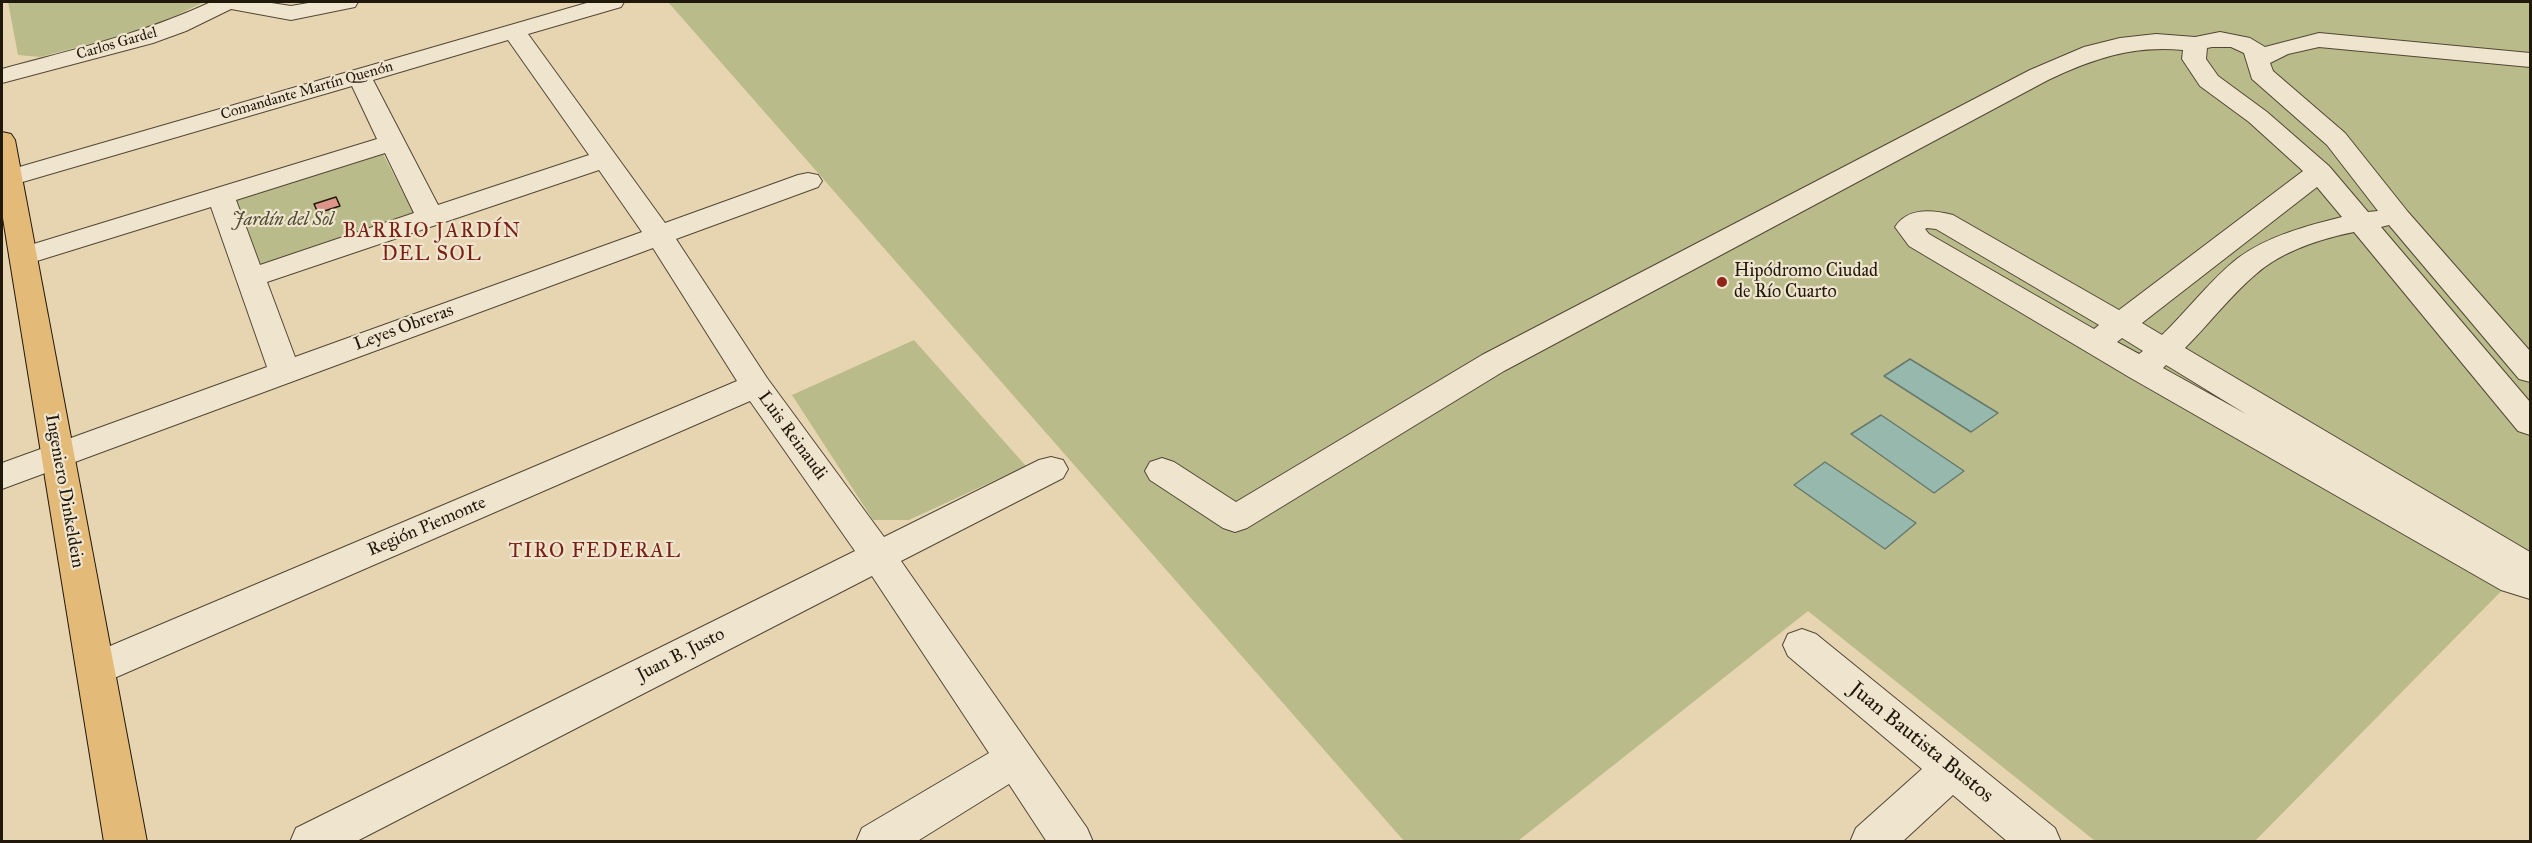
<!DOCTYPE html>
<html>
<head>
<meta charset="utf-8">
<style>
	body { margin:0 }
	#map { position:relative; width:2532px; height:843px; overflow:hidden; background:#e7d5b2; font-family:"IM FELL Great Primer",serif }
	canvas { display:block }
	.frame { position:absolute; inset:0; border:3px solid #21180c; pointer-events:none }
</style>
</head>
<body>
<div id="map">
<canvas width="2532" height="843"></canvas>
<div class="frame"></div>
</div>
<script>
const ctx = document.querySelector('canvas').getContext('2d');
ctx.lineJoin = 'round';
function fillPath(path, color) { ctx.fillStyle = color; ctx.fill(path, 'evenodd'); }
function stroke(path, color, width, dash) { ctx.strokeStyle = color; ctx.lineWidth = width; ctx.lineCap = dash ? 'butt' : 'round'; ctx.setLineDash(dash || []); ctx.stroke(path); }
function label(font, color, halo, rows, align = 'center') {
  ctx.font = font + ' "IM FELL Great Primer",serif'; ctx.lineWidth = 4.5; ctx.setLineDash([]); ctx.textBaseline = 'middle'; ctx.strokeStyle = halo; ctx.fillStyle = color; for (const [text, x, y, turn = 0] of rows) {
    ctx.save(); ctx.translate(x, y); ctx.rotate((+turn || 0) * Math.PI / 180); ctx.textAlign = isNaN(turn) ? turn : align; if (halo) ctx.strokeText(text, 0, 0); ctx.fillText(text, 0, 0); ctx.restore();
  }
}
const green = new Path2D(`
	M8,2H204L167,20L136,32L40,57L18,55Z
	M668,2H2530V562L2255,841H2095L1808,611L1518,841H1404Z
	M382,152L414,214L261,266L236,199Z
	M914,340L1026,466L909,520H873L792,395Z`);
const water = new Path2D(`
	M1910,359L1998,413L1971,432L1884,376Z
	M1881,415L1964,471L1934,493L1851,434Z
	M1825,462L1916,523L1885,549L1794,485Z`);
const building = new Path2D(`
	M336,197L340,206L318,213L314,204Z`);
const minor = new Path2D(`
	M211,2H265L291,6L314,2H358L355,7L291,20L231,9L186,31L153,43L2,83V69C75,49 142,34 211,2Z
	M590,2H624L621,7L528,34L665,223L798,175L808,173L818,175L822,181L818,187L676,239L767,378L884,537L1039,460L1051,457L1063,460L1068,469L1063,478L901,561L1087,828L1093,842H1047L1009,784L916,842H856L862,828L989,753L872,576L355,842H290L296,828L855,551L750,401L112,679L98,684L84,679L79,668L84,657L737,381L653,248L2,489V463L267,367L211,207L24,265L14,262L9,256L14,250L377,139L352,86L2,188V172ZM508,40L589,155L438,205L373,80ZM385,153L414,213L260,265L236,200ZM599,170L642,232L295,357L267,282Z
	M2220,32L2250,38L2265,47L2319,33L2530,53V67L2319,47L2288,54L2270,63L2273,71L2345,133L2408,212L2530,351V382L2519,379L2389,225L2381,227L2530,402V435L2518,431L2354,232C2320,239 2282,251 2256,274C2230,296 2209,324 2185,348L2530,552V599L2501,590L2129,377L1909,246L1895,227C1908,207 1932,210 1953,215L2119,310L2303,171L2249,122L2200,86L2182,59L2183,50C2133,45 2092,59 2048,80L1504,371L1247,528L1235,532L1223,528L1150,480L1145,471L1150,462L1162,458L1174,462L1236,502L1482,355L2030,70L2084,47L2120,38L2156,34L2195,37ZM2212,47H2231L2244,53L2252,79L2327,145L2378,211L2368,212L2329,166L2267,112L2218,76L2206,59L2207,48ZM2317,187L2342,217C2306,226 2268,236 2238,258C2210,280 2188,310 2162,335L2142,323ZM1927,228L1936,229L2099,325L2094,329L1929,234L1925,229ZM2122,338L2143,351L2139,354L2117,342ZM2166,365L2246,414L2163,368Z
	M1802,629L1816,634L2055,828L2061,842H2008L1953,795L1902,842H1850L1856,828L1922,769L1788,656L1783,645L1788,634Z`);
const major = new Path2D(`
	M2,132L11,134L15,140L147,842H104L2,212Z`);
const markers = [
	[1722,282,6,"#8f2418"]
];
const farStreetnames = [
	["Carlos Gardel",117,44,-16],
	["Comandante Martín Quenón",307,91,-16]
];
const parkNames = [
	["Jardín del Sol",283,221]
];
const poiNames = [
	["Hipódromo Ciudad",1734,272],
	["de Río Cuarto",1734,293]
];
const streetNames = [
	["Leyes Obreras",404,328,-20],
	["Luis Reinaudi",792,436,54],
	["Ingeniero Dinkeldein",64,491,80],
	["Región Piemonte",427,527,-23],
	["Juan B. Justo",681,655,-27]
];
const neighbourhoodNames = [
	["BARRIO JARDÍN",432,232],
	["DEL SOL",432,255],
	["TIRO FEDERAL",595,552]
];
const nearStreetnames = [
	["Juan Bautista Bustos",1921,743,39]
];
fillPath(green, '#b9bc8a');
fillPath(water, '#97b9ad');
stroke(water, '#68796d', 1.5);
fillPath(building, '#db9589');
stroke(building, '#21180c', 1.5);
stroke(minor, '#524736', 2);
stroke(major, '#21180c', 2);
fillPath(minor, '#efe4cd');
fillPath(major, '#e4ba79');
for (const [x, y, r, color] of markers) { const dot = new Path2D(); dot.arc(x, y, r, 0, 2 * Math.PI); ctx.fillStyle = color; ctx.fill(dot); stroke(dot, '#efe4cd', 2); }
label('15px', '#21180c', '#efe4cd', farStreetnames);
label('italic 18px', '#4f4932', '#efe4cd', parkNames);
label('18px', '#21180c', '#efe4cd', poiNames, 'left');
label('18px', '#21180c', '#efe4cd', streetNames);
ctx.letterSpacing = '1.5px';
label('20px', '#7a1f14', '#efe4cd', neighbourhoodNames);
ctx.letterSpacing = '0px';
label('21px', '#21180c', '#efe4cd', nearStreetnames);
</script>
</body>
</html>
